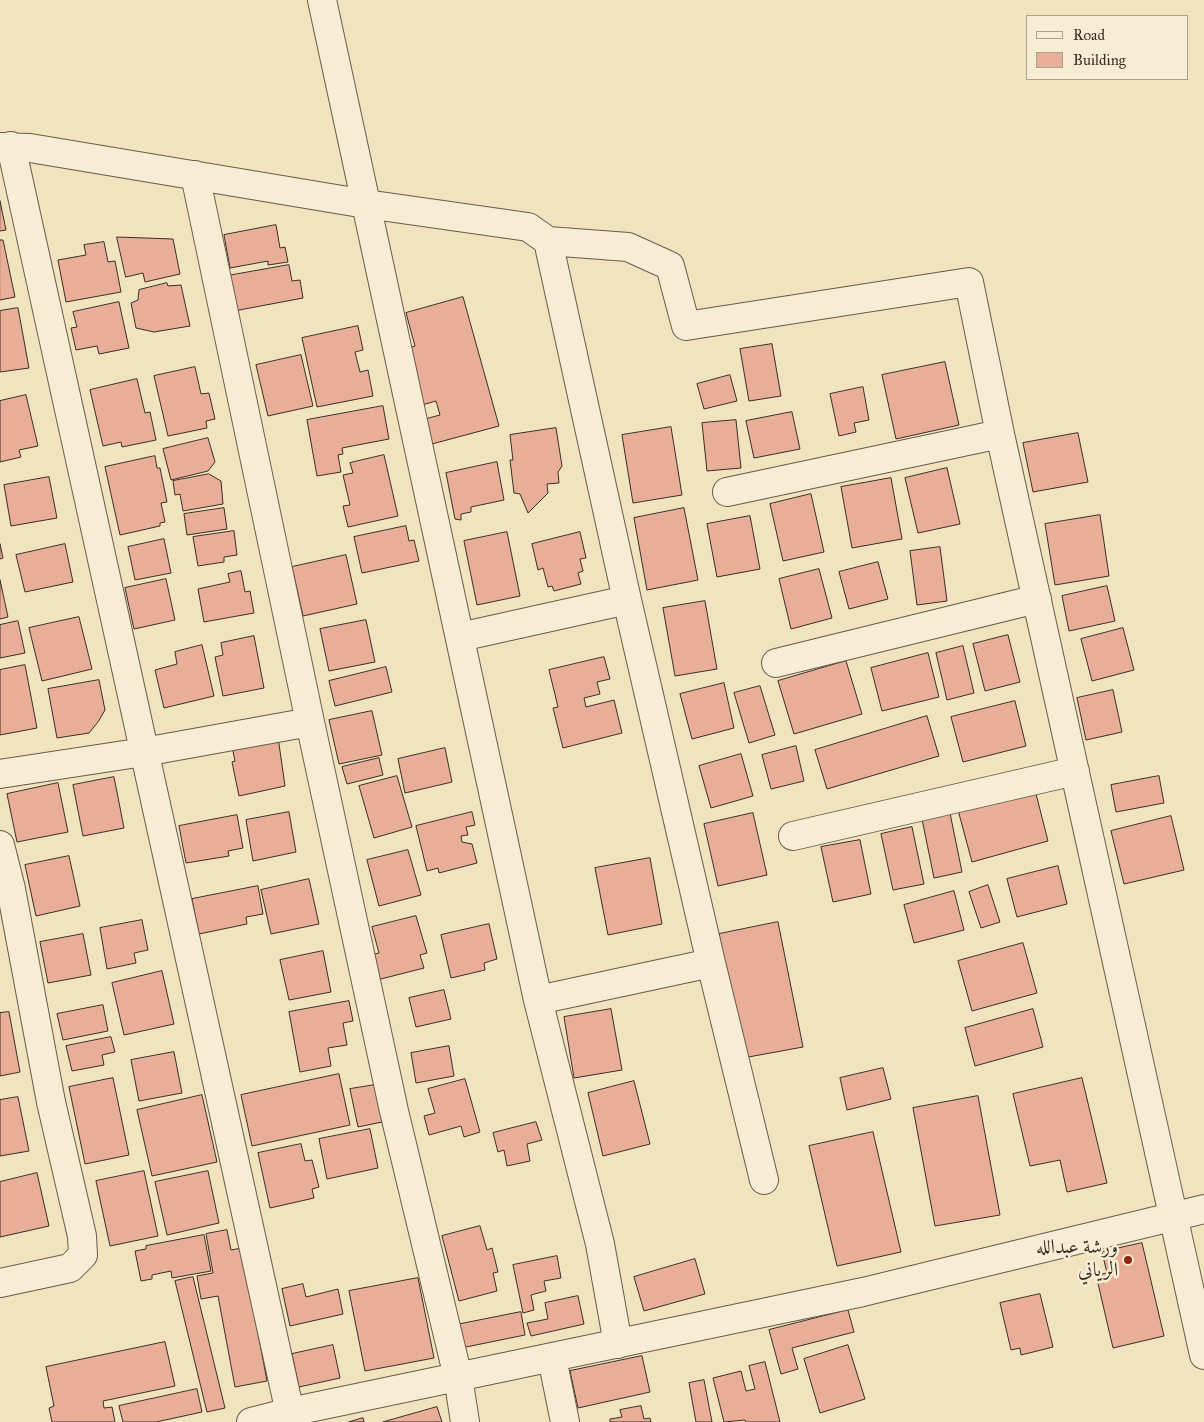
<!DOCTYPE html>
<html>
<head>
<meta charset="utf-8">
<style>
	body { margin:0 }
	#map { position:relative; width:1204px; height:1422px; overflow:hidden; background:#f2e3bf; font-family:"IM FELL Great Primer",serif }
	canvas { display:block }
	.legend { position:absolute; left:1026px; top:15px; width:162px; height:65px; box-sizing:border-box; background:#f7edd5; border:1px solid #aba18f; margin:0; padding:6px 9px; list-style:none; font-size:15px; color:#3a2e26 }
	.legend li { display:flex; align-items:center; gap:10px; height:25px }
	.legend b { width:25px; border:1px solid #aba18f }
</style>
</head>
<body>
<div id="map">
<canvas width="1204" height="1422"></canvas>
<ul class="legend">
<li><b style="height:6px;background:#f7edd5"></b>Road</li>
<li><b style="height:14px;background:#e9ae97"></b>Building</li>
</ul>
</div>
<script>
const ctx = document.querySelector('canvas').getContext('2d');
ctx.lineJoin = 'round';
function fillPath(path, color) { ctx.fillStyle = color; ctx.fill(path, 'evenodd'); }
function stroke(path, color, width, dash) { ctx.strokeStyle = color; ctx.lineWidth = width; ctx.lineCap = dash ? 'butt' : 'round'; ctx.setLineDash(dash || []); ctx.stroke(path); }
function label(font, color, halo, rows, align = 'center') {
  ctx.font = font + ' "IM FELL Great Primer",Amiri,serif'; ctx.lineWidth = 5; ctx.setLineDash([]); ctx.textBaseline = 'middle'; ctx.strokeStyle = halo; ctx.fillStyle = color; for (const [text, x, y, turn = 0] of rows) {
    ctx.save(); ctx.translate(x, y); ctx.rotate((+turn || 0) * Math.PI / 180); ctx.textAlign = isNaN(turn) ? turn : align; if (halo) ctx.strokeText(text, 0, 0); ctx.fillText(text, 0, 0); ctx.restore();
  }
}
const building = new Path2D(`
	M0,201L6,230L0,231Z
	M276,225L280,248L285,247L288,262L268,265V261L230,268L224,235Z
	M117,237L173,239L180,274L145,282L143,273L126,277Z
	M0,240H3L15,297L0,300Z
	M104,242L108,262L115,261L121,292L66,302L58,260L86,255L84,245Z
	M289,265L292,281L300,280L303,298L234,311L227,276Z
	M167,283L168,286L181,285L190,326L154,332L136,328L131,303L138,300L139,290Z
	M463,297L499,426L432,444L425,419L440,415L436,401L422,405L406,349L415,346L406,313Z
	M119,302L129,348L99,354L97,346L76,350L71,328L77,327L73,312Z
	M18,308L29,368L0,372V311Z
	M358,326L363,350L355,352L360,372L368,370L373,396L317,407L302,338Z
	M772,344L781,396L749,401L740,349Z
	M301,355L313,406L268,416L256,365Z
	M945,362L959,425L896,439L882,375Z
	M195,367L201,394L209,393L215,419L206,421L207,428L168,436L154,376Z
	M730,375L737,401L704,409L697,384Z
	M137,379L145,413L150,412L156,440L122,447L121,442L103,446L90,390Z
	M863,387L869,420L854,423L856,432L839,436L830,394Z
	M26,395L38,446L19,450L21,457L0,462V401Z
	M383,406L389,439L342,448L343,454L338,455L341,472L317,476L307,420Z
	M792,412L800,449L754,458L746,421Z
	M736,420L741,468L707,471L702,423Z
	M671,427L682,495L633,503L622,435Z
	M556,428L562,466L558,472L559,483L547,484L548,493L528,513L520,494L514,493L510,460H513L510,435Z
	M1078,433L1088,482L1033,492L1023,443Z
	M208,438L215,462L208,471L171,480L163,449Z
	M384,455L398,516L348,527L343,506L350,505L343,475L353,473L350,463Z
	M155,456L157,468H160L167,502L161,503L165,522L160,523V526L120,535L105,467Z
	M497,462L504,500L471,507V512L461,514V520L455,519L446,473Z
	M947,468L960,524L918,533L905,478Z
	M209,474L221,481L223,504L183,511L180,494L175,495L173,481Z
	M49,477L57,518L11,526L4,485Z
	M891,478L902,539L852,548L841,487Z
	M811,494L824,552L783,561L770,504Z
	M224,508L227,529L187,535L184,514Z
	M684,508L698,580L647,590L634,518Z
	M1100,515L1109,576L1055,585L1045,524Z
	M750,516L760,569L717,577L707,524Z
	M406,526L409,541L414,540L419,561L362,573L354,537Z
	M234,531L237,555L224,557V562L198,566L193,537Z
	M507,532L520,596L477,605L464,541Z
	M580,532L586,558L580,559L583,571L578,573L581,584L554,591L552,586L548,587L543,568L538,570L532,544Z
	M164,539L171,573L135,580L128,547Z
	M0,544L3,558L0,559Z
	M65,544L73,582L25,592L16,555Z
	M940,547L947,601L917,605L910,551Z
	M346,555L357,604L303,616L292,567Z
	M878,562L888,599L849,609L839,572Z
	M819,569L832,618L791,629L779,579Z
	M241,571L245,592L250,591L254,613L204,622L198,589L230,582L228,574Z
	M166,579L175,620L134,629L125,588Z
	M0,580L8,617L0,619Z
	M1107,586L1115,621L1069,631L1062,596Z
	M705,601L717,669L675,676L663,608Z
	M79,617L92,669L42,681L29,628Z
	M366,620L375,662L329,671L320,629Z
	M18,621L25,653L0,658V625Z
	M1123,628L1134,670L1092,681L1081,639Z
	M1008,635L1020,682L985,691L973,644Z
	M254,636L264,688L223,696L215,657L223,655L221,643Z
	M202,645L214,696L164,708L155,670L177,664L175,652Z
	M963,646L974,693L947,700L936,653Z
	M928,653L939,697L882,711L871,668Z
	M604,657L610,679L597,682L600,694L584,698L586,707L614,700L622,733L563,748L553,708L558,707L549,670Z
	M846,661L862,714L794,734L778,681Z
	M25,665L37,728L0,735V670Z
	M386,667L392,692L335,706L329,681Z
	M99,680L105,710L98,722L89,733L57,738L48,689Z
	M724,683L734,728L692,739L680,694Z
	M760,686L775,735L749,743L734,693Z
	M1113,690L1122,732L1086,740L1077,698Z
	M1015,701L1026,746L963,762L951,717Z
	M372,711L382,755L339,764L329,720Z
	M927,716L939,756L827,789L815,750Z
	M278,737L285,786L239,796L232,762L235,761L232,746Z
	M796,746L804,781L771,789L762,755Z
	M445,748L452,782L405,793L398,759Z
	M741,754L753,796L711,808L699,766Z
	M379,758L383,775L347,784L342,767Z
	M397,776L412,827L374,838L359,786Z
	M1159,776L1164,803L1116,812L1111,785Z
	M114,777L124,828L83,836L73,785Z
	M58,783L68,832L17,842L7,794Z
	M1035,790L1048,841L972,862L958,810Z
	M289,812L296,852L253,861L246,820Z
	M472,812L475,825L466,827L468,835L461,836L462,842L472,844L477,863L439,873L438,868L427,871L416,826Z
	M753,813L767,875L718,886L704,824Z
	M950,813L962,872L934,878L922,819Z
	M237,815L243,848L228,851L229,856L186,863L179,826Z
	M1171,816L1184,870L1124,884L1111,831Z
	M912,827L924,884L893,890L881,834Z
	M860,840L871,894L833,902L821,847Z
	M408,850L421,895L379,906L367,860Z
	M69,856L80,906L36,916L25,865Z
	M650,858L662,924L608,935L595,868Z
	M1058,866L1067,904L1017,917L1007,879Z
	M309,879L319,924L271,934L261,890Z
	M988,885L1000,922L981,928L969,892Z
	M258,886L263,914L246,917L247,924L199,934L192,899Z
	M954,891L964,930L914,943L904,905Z
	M416,916L427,953L420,955L424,968L373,981L366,956L379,953L372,927Z
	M142,920L148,950L134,953L136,963L107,969L100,928Z
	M778,922L803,1047L743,1058L719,934Z
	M489,924L497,959L484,963L485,970L451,978L441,935Z
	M83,934L91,975L48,983L40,942Z
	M1023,943L1037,993L972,1011L958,961Z
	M323,951L331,992L289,1000L280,960Z
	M162,971L174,1024L124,1035L112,983Z
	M444,990L451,1019L416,1027L409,998Z
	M349,1001L353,1021L343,1023L347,1045L328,1048L331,1066L300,1072L289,1012Z
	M103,1005L108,1031L63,1040L57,1014Z
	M611,1009L622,1070L574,1078L564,1017Z
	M1033,1009L1043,1047L975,1066L965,1028Z
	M9,1012L20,1072L0,1076V1013Z
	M111,1037L115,1052L102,1055L104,1065L72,1071L66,1046Z
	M449,1046L454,1076L416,1083L411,1053Z
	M174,1052L182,1093L139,1101L131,1060Z
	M883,1068L891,1099L847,1110L840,1078Z
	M339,1074L350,1125L252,1146L241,1095Z
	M113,1078L129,1155L85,1164L69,1087Z
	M1082,1078L1107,1183L1067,1192L1060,1160L1030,1166L1013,1094Z
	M465,1079L480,1132L464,1137L461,1126L429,1135L424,1116L435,1113L428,1089Z
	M634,1081L650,1144L603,1156L588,1093Z
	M375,1085L382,1122L358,1127L350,1089Z
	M202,1095L217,1162L152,1176L137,1110Z
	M978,1096L1000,1215L935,1226L913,1108Z
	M18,1097L29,1151L0,1156V1100Z
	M536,1122L542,1140L527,1144L530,1161L507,1166L504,1150L498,1152L493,1133Z
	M370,1129L378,1168L327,1179L319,1139Z
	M873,1132L901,1252L837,1266L809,1146Z
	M301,1144L305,1161L312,1160L319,1187L312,1189L314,1198L270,1208L258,1153Z
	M144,1171L158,1236L110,1246L96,1181Z
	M208,1171L219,1223L167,1235L155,1182Z
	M37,1173L49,1226L0,1237V1182Z
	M480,1226L487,1250L492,1248L498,1272L493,1273L497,1291L459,1301L442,1236Z
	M227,1230L231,1250L242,1248L267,1381L235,1387L218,1296L201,1299L197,1276L213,1273L206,1234Z
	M204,1235L211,1271L172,1278L171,1271L152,1275V1279L141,1281L135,1251L146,1249V1246Z
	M1142,1243L1164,1336L1113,1348L1096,1275L1107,1273L1102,1252Z
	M557,1256L561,1278L544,1281L546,1291L531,1295L534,1310L523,1313L513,1265Z
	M695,1259L705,1294L644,1311L634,1277Z
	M193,1277L225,1408L207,1412L175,1281Z
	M418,1278L434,1358L365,1371L349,1291Z
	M303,1284L306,1297L338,1289L343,1314L290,1326L282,1289Z
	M1040,1294L1053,1347L1021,1355L1020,1348L1011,1350L1000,1303Z
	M578,1296L584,1324L531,1336L527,1323L548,1319L545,1303Z
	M848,1310L854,1332L792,1348L798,1369L781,1374L769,1330Z
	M521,1312L525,1335L461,1348L456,1325Z
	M165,1342L175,1386L103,1401L104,1408L112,1407L115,1422H52L49,1408L54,1406L46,1367Z
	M333,1345L340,1378L299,1387L292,1354Z
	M848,1345L865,1399L820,1413L804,1359Z
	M642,1356L650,1392L578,1408L570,1371Z
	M765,1362L780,1422H746L745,1420L724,1422L713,1378L741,1371L746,1391L755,1389L749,1366Z
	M704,1380L712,1422H696L689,1383Z
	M197,1389L202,1412L156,1422H123L119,1406Z
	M641,1406L644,1419L650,1418L651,1422H610V1419L622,1417L620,1410Z
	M437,1407L442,1422H383Z
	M363,1418L364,1422H349Z`);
const minor = new Path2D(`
	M322,0L538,1000L600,1244L618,1344
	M11,146L292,1422
	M0,147L30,148L366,204L528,227L548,241L627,600L711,963L764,1180
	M195,175L310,722L394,1111L458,1377L465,1422
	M548,241L628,247L670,266L686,326L969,282L1000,434L1204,1355
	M727,492L1000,434
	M460,637L627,600
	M776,663L1037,599
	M0,774L144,752L310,722
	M793,836L1075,771
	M0,845L11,889L51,1102L82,1236L83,1255L70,1268L0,1283
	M538,1000L711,963
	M552,1358L565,1422
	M251,1422L290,1412L863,1292L1204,1209`);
const markers = [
	[1128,1260,5,"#8f2418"]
];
const poiNames = [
	["ورشة عبدالله",1118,1248],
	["الرياني",1118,1271]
];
fillPath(building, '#e9ae97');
stroke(building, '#3a2e26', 1);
stroke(minor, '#685b4c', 30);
stroke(minor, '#f7edd5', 28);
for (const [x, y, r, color] of markers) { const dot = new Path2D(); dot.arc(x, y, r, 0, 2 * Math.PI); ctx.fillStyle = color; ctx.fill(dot); stroke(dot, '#f7edd5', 2); }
label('20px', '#3a2e26', '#f7edd5', poiNames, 'right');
</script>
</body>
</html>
